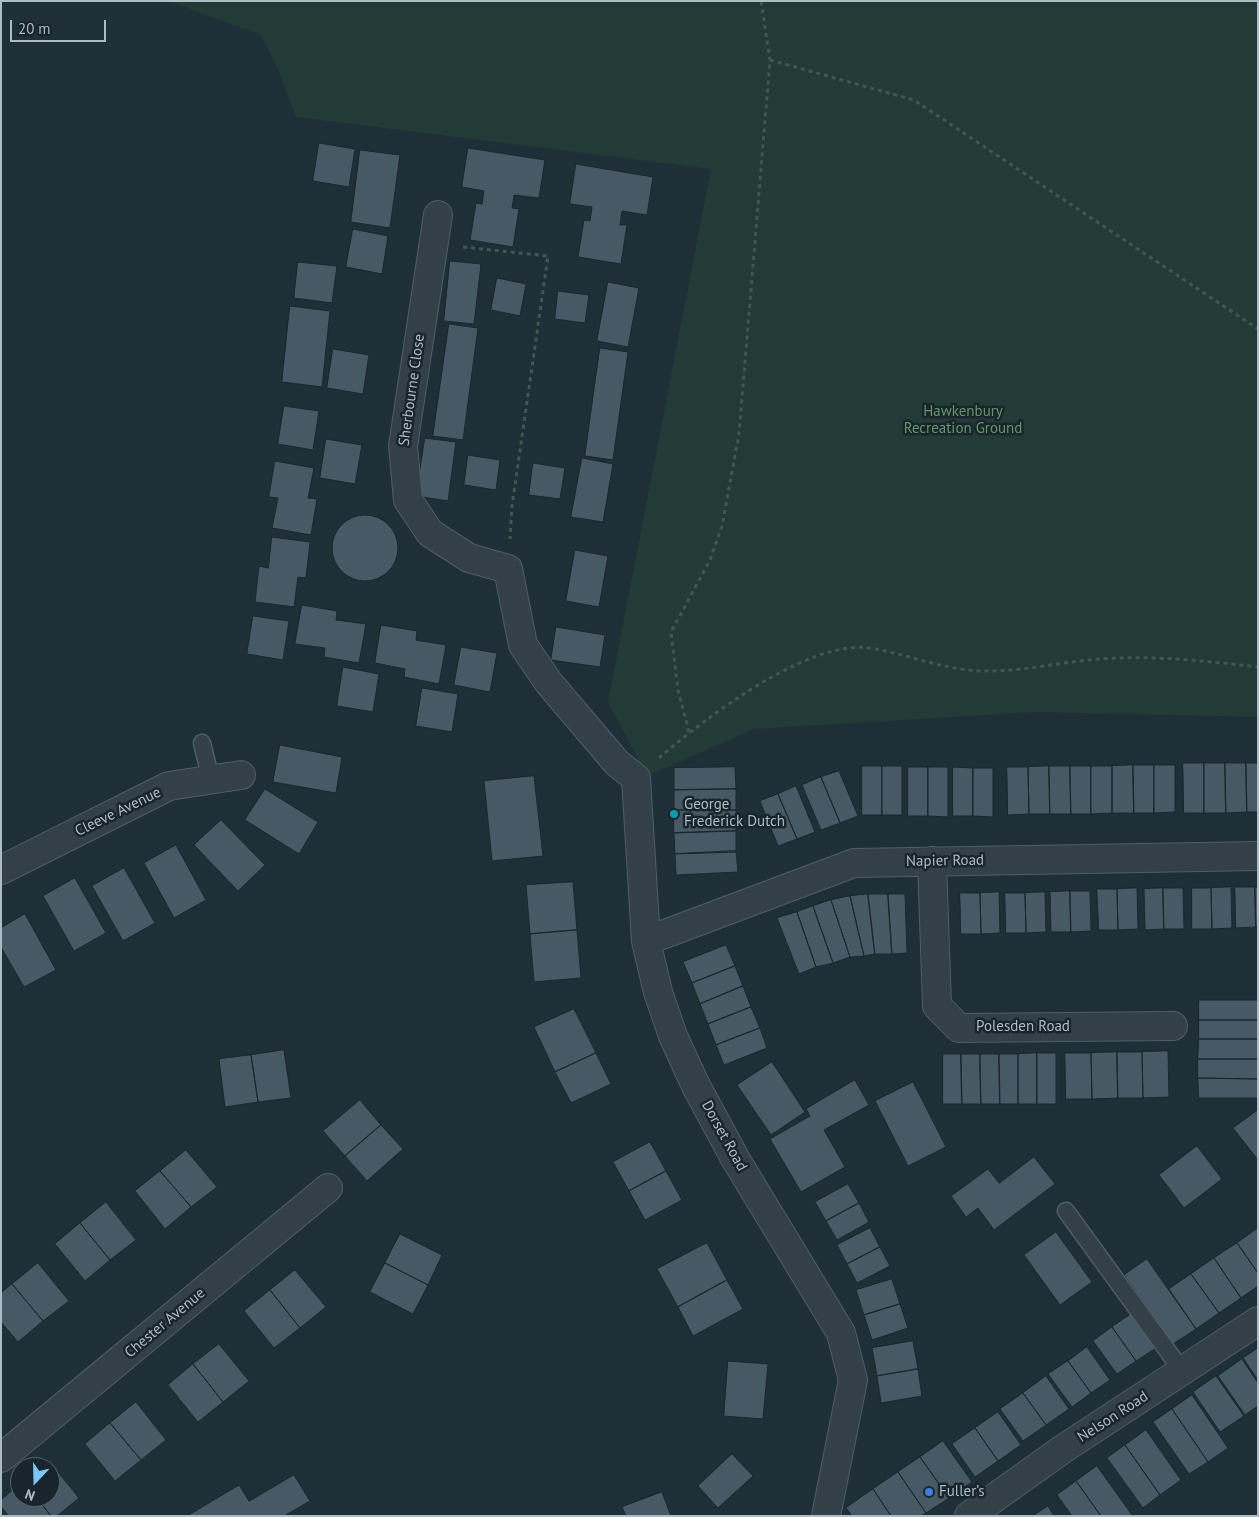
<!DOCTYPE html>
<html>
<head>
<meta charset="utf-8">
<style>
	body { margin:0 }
	#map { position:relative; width:1259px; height:1517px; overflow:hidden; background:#1f2f37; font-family:"PT Sans",sans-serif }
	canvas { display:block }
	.frame { position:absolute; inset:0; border:2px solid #adbbc5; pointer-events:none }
	.north { position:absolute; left:10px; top:1457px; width:50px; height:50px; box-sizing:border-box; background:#18252c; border:1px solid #546169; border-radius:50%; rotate:201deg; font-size:14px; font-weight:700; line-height:20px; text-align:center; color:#adbbc5 }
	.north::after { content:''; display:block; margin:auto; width:18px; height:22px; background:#7cc7fa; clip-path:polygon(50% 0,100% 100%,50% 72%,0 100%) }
	.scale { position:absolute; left:10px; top:20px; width:96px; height:22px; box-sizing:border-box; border:2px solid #adbbc5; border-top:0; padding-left:6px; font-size:15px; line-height:18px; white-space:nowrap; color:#adbbc5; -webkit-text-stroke:4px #18252c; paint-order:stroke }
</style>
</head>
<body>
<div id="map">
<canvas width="1259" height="1517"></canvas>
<div class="frame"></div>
<div class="north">N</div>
<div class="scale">20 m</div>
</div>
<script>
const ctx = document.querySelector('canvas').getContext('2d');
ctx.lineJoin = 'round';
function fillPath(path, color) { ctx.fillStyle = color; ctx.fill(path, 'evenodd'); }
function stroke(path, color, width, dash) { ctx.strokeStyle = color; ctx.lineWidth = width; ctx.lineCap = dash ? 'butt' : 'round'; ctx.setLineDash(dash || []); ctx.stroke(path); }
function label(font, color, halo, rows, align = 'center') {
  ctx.font = font + ' "PT Sans",sans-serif'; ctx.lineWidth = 5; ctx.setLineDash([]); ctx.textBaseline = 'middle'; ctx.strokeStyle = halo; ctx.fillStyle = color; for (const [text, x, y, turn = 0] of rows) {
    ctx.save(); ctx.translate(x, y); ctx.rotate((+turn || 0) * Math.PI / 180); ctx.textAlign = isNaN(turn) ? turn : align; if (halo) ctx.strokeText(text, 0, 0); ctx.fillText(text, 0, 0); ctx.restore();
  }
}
const green = new Path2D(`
	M169,1H1258V717L1037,712L754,729L647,776L608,702L711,169L296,117L278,69L261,35Z`);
const building = new Path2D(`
	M319,143L355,149L349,187L313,181Z
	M468,148L545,160L539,198L514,195L512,208L519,209L513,247L470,240L476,203L482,204L484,191L462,187Z
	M360,150L400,155L390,228L351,222Z
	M576,164L653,177L647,215L622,211L620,225H627L621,264L578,257L584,220L590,221L592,207L570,204Z
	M353,229L388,236L382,274L346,267Z
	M450,261L481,264L474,324L444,321Z
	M298,262L337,266L332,303L294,298Z
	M497,278L526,284L520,316L491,310Z
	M608,282L639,288L628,347L597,341Z
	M558,291L589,295L585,323L555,319Z
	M290,306L330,311L322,387L282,382Z
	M449,324L478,328L463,440L433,436Z
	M600,348L628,352L613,460L585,456Z
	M333,349L369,355L363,394L327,388Z
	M284,406L319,411L313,450L278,444Z
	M425,438L456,442L448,501L416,496Z
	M326,439L362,445L355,484L320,478Z
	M468,455L500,460L496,490L464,485Z
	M582,458L613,464L603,522L571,517Z
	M275,461L314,468L308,498L317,499L311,535L272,528L278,498L269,497Z
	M533,463L565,468L560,499L529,495Z
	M332 548a33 33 0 1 1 66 0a33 33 0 1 1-66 0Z
	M272,537L310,542L306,578L298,577L294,607L255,602L259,566L268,568Z
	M575,550L608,556L599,607L566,601Z
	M302,605L337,611L336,620L366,624L359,663L324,657L325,648L295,644Z
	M253,616L289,621L283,660L247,654Z
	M381,625L417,631L416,640L446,645L439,684L404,677L405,669L375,663Z
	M556,627L605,635L600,667L551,660Z
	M461,647L497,653L490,692L454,685Z
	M343,667L379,674L373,712L337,706Z
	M422,688L458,694L452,732L416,726Z
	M280,745L342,757L336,793L273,782Z
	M1183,763H1204V813H1184Z
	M1204,763H1225L1226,813H1204Z
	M1225,763H1246L1247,812L1226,813Z
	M1246,763H1258V812H1247Z
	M1133,765L1134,813H1112V766Z
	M1133,765H1154V813H1134Z
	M1154,765H1175V812L1154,813Z
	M862,766H882V815H862Z
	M882,766H902V815H882Z
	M1049,766L1050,814H1029L1028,767Z
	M1049,766H1070L1071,814H1050Z
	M1070,766H1091V814H1071Z
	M1091,766H1112V813L1091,814Z
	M735,767L736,789L674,790V768Z
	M908,767H928V816H908Z
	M928,767H948V817L928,816Z
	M953,767L973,768V816H953Z
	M1007,767H1028L1029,814L1008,815Z
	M973,768H993V817L973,816Z
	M839,771L858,816L840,823L821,777Z
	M534,776L543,856L492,861L484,781Z
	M821,777L840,823L821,830L802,785Z
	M796,786L815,832L797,839L778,794Z
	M265,789L318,822L299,854L245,820Z
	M736,789V810H674V790Z
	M778,794L797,839L778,846L760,801Z
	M674,810H736V831L674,833Z
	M221,820L265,865L238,891L194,845Z
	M736,831V852L675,854L674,833Z
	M176,845L206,900L174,918L144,863Z
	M736,851L738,872L676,875L675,854Z
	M124,868L155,923L123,941L92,886Z
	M75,878L106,933L74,951L43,896Z
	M573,882L577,930L530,934L526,885Z
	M1231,887L1232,928L1212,929L1211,888Z
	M1235,887H1255L1256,927L1236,928Z
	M1255,887H1258V927H1256Z
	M1137,888L1138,929L1118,930L1117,889Z
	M1163,888L1164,929L1145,930L1144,889Z
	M1163,888H1183L1184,929H1164Z
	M1192,888H1211L1212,929H1192Z
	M1097,889H1117L1118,930H1099Z
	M1070,891L1071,932H1051L1050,892Z
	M1070,891H1090L1091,931L1071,932Z
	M999,892L1000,933L981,934L980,893Z
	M1045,892L1046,932L1026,933L1025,893Z
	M960,893H980L981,934H961Z
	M1005,893H1025L1026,933H1006Z
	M868,894L875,954L864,956L850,896Z
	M868,894H888L892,954H875Z
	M888,894H905L907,953L892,954Z
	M850,896L864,956L850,957L831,900Z
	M831,900L850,957L833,963L813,906Z
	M813,906L833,963L816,967L797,912Z
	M797,912L816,967L799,974L777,918Z
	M25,914L56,970L24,987L1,947V928Z
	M577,930L581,978L534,982L530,934Z
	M726,945L735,966L692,983L683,962Z
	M735,966L743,986L700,1004L692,983Z
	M743,986L751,1007L708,1024L700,1004Z
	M1199,1000H1258V1020H1199Z
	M751,1007L760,1028L716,1045L708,1024Z
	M574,1009L596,1053L555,1072L534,1027Z
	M1199,1020H1258V1039H1199Z
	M760,1028L767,1048L724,1065L716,1045Z
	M1199,1039H1258V1059H1198Z
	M284,1050L291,1098L258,1102L251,1055Z
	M1168,1051L1169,1097L1143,1098L1142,1052Z
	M1117,1052H1142L1143,1098H1118Z
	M1117,1052L1118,1098L1092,1099L1091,1053Z
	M596,1053L611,1084L571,1103L555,1072Z
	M1037,1053H1056V1104H1037Z
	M1037,1053V1104H1018V1054Z
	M1065,1053H1091L1092,1099H1066Z
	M943,1054H961L962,1104H943Z
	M961,1054H980L981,1104H962Z
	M980,1054H999L1000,1104H981Z
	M999,1054H1018V1104H1000Z
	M251,1055L258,1102L225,1107L219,1059Z
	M1198,1059H1258V1079L1198,1078Z
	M772,1062L805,1112L771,1135L737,1085Z
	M1198,1078L1258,1079V1098H1199Z
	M855,1080L869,1105L824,1130L845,1167L801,1192L770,1139L810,1116L806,1109Z
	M913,1082L946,1147L908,1166L875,1101Z
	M360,1100L381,1125L345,1156L323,1131Z
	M1258,1110V1160L1233,1128Z
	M381,1125L403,1149L367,1181L345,1156Z
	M650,1142L666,1171L629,1191L613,1162Z
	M1197,1146L1222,1179L1184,1208L1159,1175Z
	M186,1150L217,1187L191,1207L160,1171Z
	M1034,1157L1055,1184L994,1230L978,1208L966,1217L951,1196L988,1169L999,1183Z
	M160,1171L191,1207L165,1229L135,1191Z
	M666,1171L682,1200L645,1220L629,1191Z
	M848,1184L859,1203L826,1221L815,1202Z
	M106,1202L136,1240L110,1260L80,1223Z
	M859,1203L869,1222L837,1240L826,1221Z
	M80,1223L110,1260L85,1281L55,1244Z
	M870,1228L880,1247L847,1264L837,1245Z
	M1258,1228V1273L1237,1243Z
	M1056,1232L1092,1282L1060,1305L1024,1255Z
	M400,1234L442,1255L428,1285L385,1263Z
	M707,1243L727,1280L678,1307L657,1269Z
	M1237,1243L1258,1273V1286L1241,1298L1214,1258Z
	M880,1247L890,1266L857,1283L847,1264Z
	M1214,1258L1241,1298L1219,1313L1191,1274Z
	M1147,1259L1196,1329L1173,1344L1124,1275Z
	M38,1263L69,1301L43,1321L12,1284Z
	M385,1263L428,1285L413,1314L370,1292Z
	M295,1270L326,1307L300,1328L270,1290Z
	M1191,1274L1219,1313L1196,1329L1169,1289Z
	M892,1279L900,1304L864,1315L856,1290Z
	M727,1280L743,1309L693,1336L678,1307Z
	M12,1284L43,1321L18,1342L1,1322V1293Z
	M270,1290L300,1328L274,1348L244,1311Z
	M900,1304L908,1328L872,1340L864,1315Z
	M1131,1314L1156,1348L1136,1361L1112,1327Z
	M1112,1327L1136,1361L1117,1374L1093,1341Z
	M913,1341L918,1369L877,1376L872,1348Z
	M219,1344L249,1381L223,1402L193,1364Z
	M1087,1347L1110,1380L1091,1393L1068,1361Z
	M1258,1348V1380L1243,1358Z
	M1242,1359L1258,1383V1406L1245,1415L1218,1376Z
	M728,1361L768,1364L763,1419L724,1416Z
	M1068,1361L1091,1393L1072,1407L1048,1374Z
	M193,1364L223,1402L198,1422L168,1385Z
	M918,1369L922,1396L881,1403L877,1376Z
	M1046,1376L1069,1409L1046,1425L1023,1393Z
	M1216,1376L1244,1416L1220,1432L1193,1392Z
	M1023,1393L1046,1425L1023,1441L1000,1409Z
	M1192,1395L1228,1448L1208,1462L1172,1409Z
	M136,1402L166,1440L141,1460L110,1423Z
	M1172,1409L1208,1462L1189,1474L1153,1422Z
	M998,1412L1021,1445L998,1461L975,1428Z
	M110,1423L141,1460L115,1481L85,1444Z
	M975,1428L998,1461L975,1477L952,1444Z
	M1146,1430L1181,1480L1160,1495L1125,1445Z
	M943,1441L972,1482L949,1498L920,1457Z
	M1125,1445L1160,1495L1143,1508L1107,1458Z
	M732,1454L753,1476L718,1508L698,1486Z
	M920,1457L949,1498L926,1513L898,1472Z
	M49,1461L79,1498L57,1516H51L36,1497H50V1467H41Z
	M1097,1466L1132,1515L1130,1516H1101L1076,1481Z
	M898,1472L926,1513L921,1516H891L873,1489Z
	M294,1475L310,1501L284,1516H187L239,1485L249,1501Z
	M1076,1481L1101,1516H1072L1057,1495Z
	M20,1484V1497H36L51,1516H9L1,1507V1500Z
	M873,1489L891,1516H852L846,1508Z
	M662,1492L671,1516H626L622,1507Z
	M1048,1506L1054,1516H1033Z`);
const path = new Path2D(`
	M770,60L914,100L1258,329
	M463,247L548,256L512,506L510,539
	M689,732L678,690L671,632L710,560L722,526L739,434L770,60L761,1
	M659,758C704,719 808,639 870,648C907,654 944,670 982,671C1021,672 1060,662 1099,659C1152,655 1205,661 1258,667`);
const service = new Path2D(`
	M202,743L211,780
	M1066,1211L1183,1372`);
const minor = new Path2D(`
	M438,215L403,446L408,500L430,533L469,558L508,569L523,645L549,683L617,763L636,778L646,941L658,992L673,1036L696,1086L736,1160L841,1333L853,1380L826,1516
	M932,861L937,1006L959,1028L1173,1026
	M1,870L169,786L241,775
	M646,941L854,863L1258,856
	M1,1458L328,1188
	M969,1516L1063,1449L1258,1321`);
const markers = [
	[674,814,5,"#0f9aa8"],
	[929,1492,5,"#3f7fe0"]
];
const streetNames = [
	["Sherbourne Close",412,390,-82],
	["Cleeve Avenue",118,812,-26],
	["Napier Road",945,861,-1],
	["Polesden Road",1023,1027],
	["Dorset Road",724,1136,61],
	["Chester Avenue",165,1323,-40],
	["Nelson Road",1113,1417,-33]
];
const parkNames = [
	["Hawkenbury",963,412],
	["Recreation Ground",963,429]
];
const poiNames = [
	["George",684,805],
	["Frederick Dutch",684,822],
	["Fuller’s",939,1492]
];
fillPath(green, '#223b37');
fillPath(building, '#475964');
stroke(building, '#1a272e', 1);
stroke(service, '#505e66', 19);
stroke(minor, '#505e66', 30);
stroke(path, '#415755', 3, [4, 4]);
stroke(service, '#334048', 16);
stroke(minor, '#334048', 28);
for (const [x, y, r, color] of markers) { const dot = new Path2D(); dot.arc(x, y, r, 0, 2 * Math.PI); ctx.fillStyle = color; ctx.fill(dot); stroke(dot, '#18252c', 2); }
label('15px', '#adbbc5', '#18252c', streetNames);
label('15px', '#649665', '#18252c', parkNames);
label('15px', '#adbbc5', '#18252c', poiNames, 'left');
</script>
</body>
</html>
